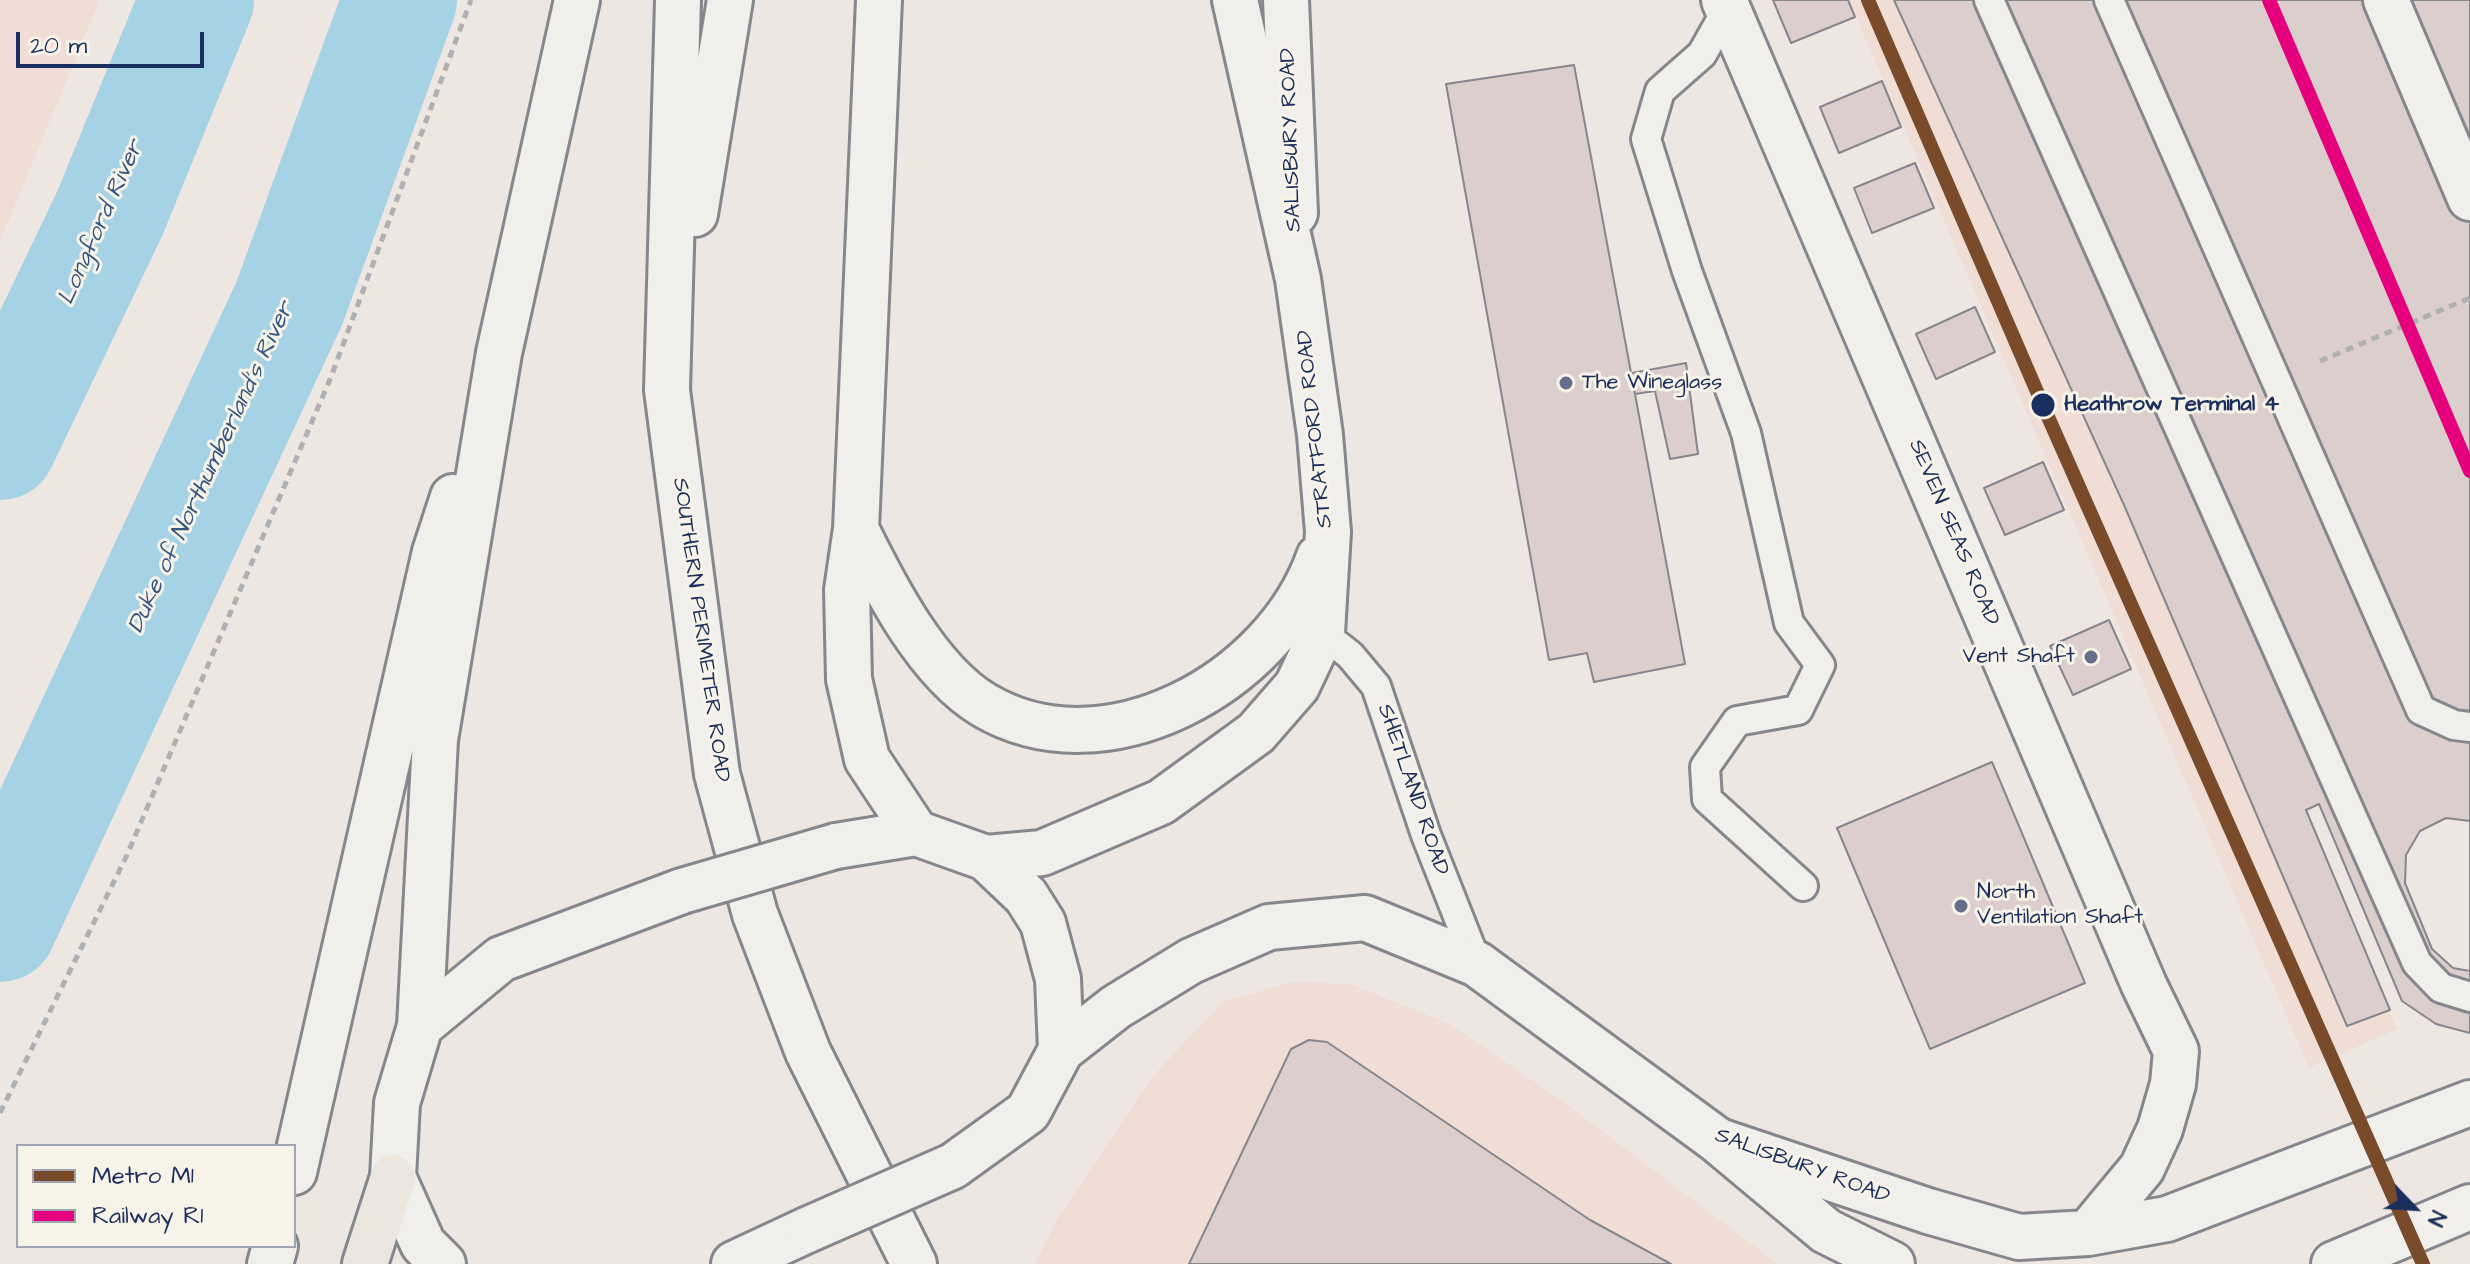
<!DOCTYPE html>
<html>
<head>
<meta charset="utf-8">
<style>
	body { margin:0 }
	#map { position:relative; width:2470px; height:1264px; overflow:hidden; background:#eee6e1; font-family:"Architects Daughter",sans-serif }
	canvas { display:block }
	.legend { position:absolute; left:16px; top:1144px; width:280px; height:104px; box-sizing:border-box; background:#f7f3e8; border:2px solid #9fa5b1; margin:0; padding:10px 14px; list-style:none; font-size:24px; color:#1b2f5e }
	.legend li { display:flex; align-items:center; gap:16px; height:40px }
	.legend b { width:40px; border:2px solid #9fa5b1 }
	.north { position:absolute; left:2374px; top:1168px; width:80px; height:80px; -webkit-text-stroke:6px #f7f3e8; paint-order:stroke; rotate:115deg; font-size:22px; font-weight:700; line-height:32px; text-align:center; color:#1b2f5e }
	.north::after { content:''; display:block; margin:auto; width:28px; height:36px; background:#1b2f5e; clip-path:polygon(50% 0,100% 100%,50% 72%,0 100%) }
	.scale { position:absolute; left:16px; top:32px; width:188px; height:36px; box-sizing:border-box; border:4px solid #1b2f5e; border-top:0; padding-left:10px; font-size:24px; line-height:28px; white-space:nowrap; color:#1b2f5e; -webkit-text-stroke:6px #f7f3e8; paint-order:stroke }
</style>
</head>
<body>
<div id="map">
<canvas width="2470" height="1264"></canvas>
<ul class="legend">
<li><b style="height:10px;background:#7a4b2a"></b>Metro M1</li>
<li><b style="height:10px;background:#e5007d"></b>Railway R1</li>
</ul>
<div class="north">N</div>
<div class="scale">20 m</div>
</div>
<script>
const ctx = document.querySelector('canvas').getContext('2d');
ctx.lineJoin = 'round';
function fillPath(path, color) { ctx.fillStyle = color; ctx.fill(path, 'evenodd'); }
function stroke(path, color, width, dash) { ctx.strokeStyle = color; ctx.lineWidth = width; ctx.lineCap = dash ? 'butt' : 'round'; ctx.setLineDash(dash || []); ctx.stroke(path); }
function label(font, color, halo, rows, align = 'center') {
  ctx.font = font + ' "Architects Daughter",sans-serif'; ctx.lineWidth = 6; ctx.setLineDash([]); ctx.textBaseline = 'middle'; ctx.strokeStyle = halo; ctx.fillStyle = color; for (const [text, x, y, turn = 0] of rows) {
    ctx.save(); ctx.translate(x, y); ctx.rotate((+turn || 0) * Math.PI / 180); ctx.textAlign = isNaN(turn) ? turn : align; if (halo) ctx.strokeText(text, 0, 0); ctx.fillText(text, 0, 0); ctx.restore();
  }
}
const built = new Path2D(`
	M0,0H100L0,241Z
	M1849,0H1954L2397,1029L2309,1068Z
	M1294,982L1350,984L1448,1023L1558,1098L1778,1264H1035L1058,1218L1153,1076L1224,1001Z`);
const river = new Path2D(`
	M0,443L110,213L197,0
	M0,925L289,304L400,0`);
const building = new Path2D(`
	M1773,0H1848L1855,17L1791,43Z
	M1894,0H2470V1033L2436,1024L2402,1001L2319,804L2306,810L2390,1010L2347,1026L2124,505Z
	M1574,65L1685,664L1594,682L1587,653L1549,660L1446,84Z
	M1882,81L1901,127L1839,153L1820,107Z
	M1915,163L1934,208L1872,233L1854,188Z
	M1975,307L1995,352L1936,379L1916,334Z
	M1686,363L1698,454L1670,459L1655,391L1635,394L1632,373Z
	M2043,462L2064,510L2005,535L1984,488Z
	M2109,620L2131,669L2073,695L2050,646Z
	M1992,762L2085,983L1930,1049L1837,828Z
	M2446,818L2470,821V971L2453,968L2432,949L2405,883L2406,855L2420,831Z
	M1309,1040L1327,1042L1590,1220L1671,1264H1189L1291,1049Z`);
const path = new Path2D(`
	M2320,361L2470,298
	M0,1113L127,855L331,377L471,0`);
const service = new Path2D(`
	M1989,0L2417,963L2441,988L2470,997
	M2109,0L2421,710L2454,725L2470,727
	M1728,8L1702,54L1660,91L1646,139L1687,271L1746,433L1789,623L1820,665L1798,710L1737,721L1705,767L1707,799L1803,886
	M1322,633L1350,655L1376,686L1426,835L1477,964`);
const minor = new Path2D(`
	M1286,0L1295,213
	M1724,0L2144,985L2176,1051L2173,1084L2160,1129L2142,1168L2088,1233
	M1719,1141L1928,1211L2019,1237L2088,1233L2167,1219L2470,1103`);
const tertiary = new Path2D(`
	M678,0L667,390L717,774L755,914L808,1052L914,1264
	M879,0L856,529L847,590L849,679L867,759L916,833
	M2386,0L2470,198
	M695,214L730,0
	M856,529C884,586 927,671 984,705C1106,777 1275,682 1319,557
	M836,846L916,833L986,858L1026,896L1043,923L1058,979L1061,1050L1028,1112L953,1166
	M986,858L1042,853L1161,802L1256,733L1297,686L1322,633L1328,532L1320,435L1298,279L1235,0
	M420,1026L435,740L499,353L577,0
	M1061,1050L1116,1007L1191,961L1269,927L1365,918L1477,964L1717,1140L1826,1231L1892,1264
	M294,1172L435,552L453,497
	M270,1264L275,1246
	M443,1264L423,1244L393,1177L397,1103L420,1026L501,959L682,891
	M734,1264L807,1230
	M2334,1264L2470,1207`);
const trunk = new Path2D(`
	M365,1264L393,1177`);
const tertiaryBridge = new Path2D(`
	M682,891L836,846
	M807,1230L953,1166`);
const rail1 = new Path2D(`
	M2269,0L2470,471`);
const metro1 = new Path2D(`
	M1868,0L2045,410L2423,1264`);
const markers = [
	[1566,383,8,"#656f8c"],
	[2043,405,13,"#1b2f5e"],
	[2091,657,8,"#656f8c"],
	[1961,906,8,"#656f8c"]
];
const streetNames = [
	["SALISBURY ROAD",1292,140,-92],
	["STRATFORD ROAD",1316,429,-96],
	["SEVEN SEAS ROAD",1953,533,67],
	["SOUTHERN PERIMETER ROAD",700,630,82],
	["SHETLAND ROAD",1412,790,71],
	["SALISBURY ROAD",1802,1167,20]
];
const poiNames = [
	["The Wineglass",1582,383],
	["Vent Shaft",2075,657,"right"],
	["North",1977,893],
	["Ventilation Shaft",1977,918]
];
const stopNames = [
	["Heathrow Terminal 4",2064,405]
];
const waterNames = [
	["Longford River",102,223,-66],
	["Duke of Northumberland's River",212,468,-65]
];
fillPath(built, '#f0ddd5');
stroke(river, '#a5d2e5', 114);
fillPath(building, '#dccecc');
stroke(building, '#86868d', 2);
stroke(service, '#86868d', 34);
stroke(minor, '#86868d', 50);
stroke(tertiary, '#86868d', 50);
stroke(trunk, '#86868d', 50);
stroke(path, '#b0b0b3', 5, [8, 6]);
stroke(service, '#f1efeb', 28);
stroke(minor, '#f1efeb', 44);
stroke(tertiary, '#f1efeb', 44);
stroke(trunk, '#ece6de', 44);
stroke(tertiaryBridge, '#86868d', 50, []);
stroke(tertiaryBridge, '#f1efeb', 44);
stroke(rail1, '#e5007d', 14);
stroke(metro1, '#7a4b2a', 14);
for (const [x, y, r, color] of markers) { const dot = new Path2D(); dot.arc(x, y, r, 0, 2 * Math.PI); ctx.fillStyle = color; ctx.fill(dot); stroke(dot, '#f7f3e8', 3); }
label('22px', '#1b2f5e', '#f7f3e8', streetNames);
label('22px', '#1b2f5e', '#f7f3e8', poiNames, 'left');
label('bold 22px', '#1b2f5e', '#f7f3e8', stopNames, 'left');
label('italic 24px', '#365680', '#f7f3e8', waterNames);
</script>
</body>
</html>
